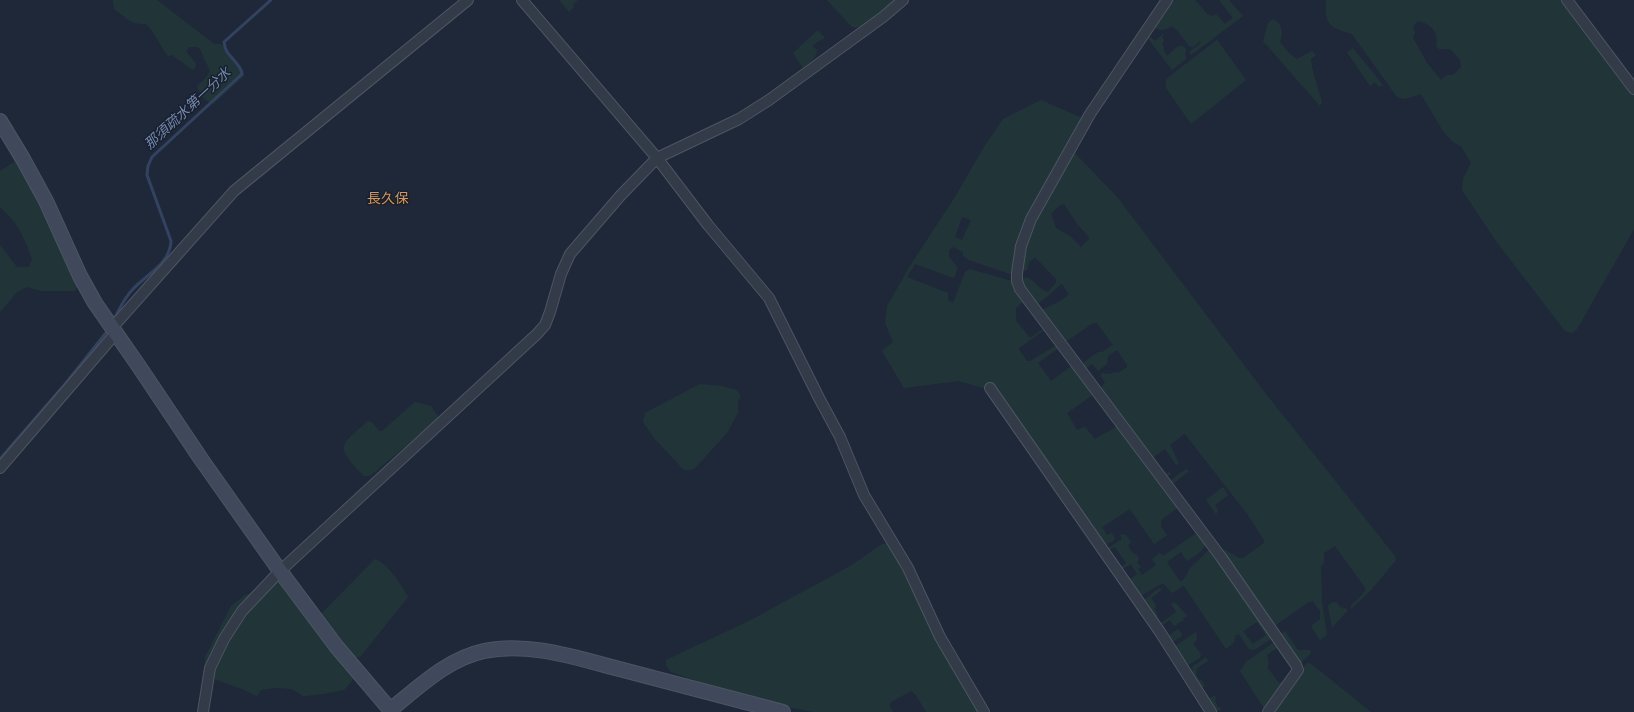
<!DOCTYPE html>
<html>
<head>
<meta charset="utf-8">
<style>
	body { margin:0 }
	canvas { display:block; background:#1f2838 }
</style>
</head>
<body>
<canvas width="1634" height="712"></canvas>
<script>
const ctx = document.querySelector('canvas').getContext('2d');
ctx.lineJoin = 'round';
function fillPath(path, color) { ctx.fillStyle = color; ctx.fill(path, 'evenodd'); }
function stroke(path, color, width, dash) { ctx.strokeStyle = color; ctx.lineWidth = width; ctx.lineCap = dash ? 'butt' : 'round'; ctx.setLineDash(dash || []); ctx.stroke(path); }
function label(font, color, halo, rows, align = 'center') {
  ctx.font = font + ' Helvetica,"Noto Sans JP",sans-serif'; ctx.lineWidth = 3; ctx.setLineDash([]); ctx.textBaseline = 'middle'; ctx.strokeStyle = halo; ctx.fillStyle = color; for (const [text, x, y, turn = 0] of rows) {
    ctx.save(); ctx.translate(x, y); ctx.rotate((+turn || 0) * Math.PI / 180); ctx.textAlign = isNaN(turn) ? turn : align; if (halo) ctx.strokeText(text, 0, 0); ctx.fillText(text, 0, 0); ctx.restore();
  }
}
const green = new Path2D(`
	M113,0H157L214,44H221L243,69L244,76L213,104C206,102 199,93 197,86L205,79L210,71C207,63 203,58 201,50L197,47H189L186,51L196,64L195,68L193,70L172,55L168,56C160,46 155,32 146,24C129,24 127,18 114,9Z
	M559,0H578L573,4L574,7L569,12Z
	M827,0H898C888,8 865,31 852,27Z
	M1169,0H1195L1208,15L1213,16L1216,14L1225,24L1233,18L1219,0H1229L1243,16L1191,55L1189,52L1201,43L1200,41L1193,47L1189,46L1177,30L1171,26C1164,31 1159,31 1152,26Z
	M1326,0H1565L1634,91V229L1577,329L1572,333L1565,331L1496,241L1462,190L1463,179L1471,163L1461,146L1453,142L1443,131L1421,94L1405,99L1397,97L1352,34C1330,28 1324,24 1326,0ZM1418,21C1432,24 1439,33 1436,46L1439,49H1450L1460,60L1461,67L1453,75H1447L1441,80L1427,63L1413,38L1415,33L1413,26Z
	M1273,19C1283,25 1283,32 1280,42L1290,54L1297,59L1312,51L1316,55L1311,59L1312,68L1322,102L1320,106L1263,41L1268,23Z
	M818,30L825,38L817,42L812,46L817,50C817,59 809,62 803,68L793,53Z
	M1163,34H1164L1162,37L1164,41L1162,44L1164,47L1163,49L1167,56L1178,46H1183L1186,49L1185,56L1187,58L1172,70L1147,37L1148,35L1155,41Z
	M1217,40L1246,80L1191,124L1166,88V79Z
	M1353,48L1383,85L1379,87L1375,82L1370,86L1347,52Z
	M1041,100L1082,118L1069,147L1117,197L1266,394L1395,556L1396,560L1371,590L1351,609V606L1363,594L1366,589L1335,546L1324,553V563L1321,566L1322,602L1327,635L1320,640L1311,626L1320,619V611L1313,601L1309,602L1273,627L1271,639L1254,650L1249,649L1239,634L1235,636C1235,643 1231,645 1226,649L1184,586L1172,593L1163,583L1138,597L1128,581L1137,574L1131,564L1121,570L1120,568L1126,563L1115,547L1109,550L1108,548L1122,539L1120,535L1125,534L1131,542L1128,546L1133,553L1136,554L1139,558L1137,563L1141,567L1138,569L1142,575L1156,565L1152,559L1160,553L1163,556L1198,532L1207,544L1199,553L1187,561L1181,552L1167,562L1179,580L1182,581L1186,576L1190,568L1209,550H1225L1239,558H1243L1264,543V540L1248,515L1185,434H1182L1183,435L1170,445C1174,451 1175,457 1179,463L1176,465L1165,449L1151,459L1164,475L1169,472L1171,474L1164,479L1099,391L1105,382L1100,375L1103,373L1110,374L1116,372L1118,373L1127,367V365L1117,350L1108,356L1107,364L1098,371L1092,364L1084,370L1080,365L1098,352H1102L1113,345L1097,323H1093L1064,343L1042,310C1051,305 1062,302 1069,294L1062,284C1053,289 1045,302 1035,304L1023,286L1022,279L1026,277C1035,280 1038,289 1048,292L1056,283V279L1035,257L1029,262L1027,270L1023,271L1021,268L1013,275L969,260L963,256V252L953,247L949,250V257L958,268L954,278L915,264L907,277L948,293V300L953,303L965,272L970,269L1015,282L1025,300L1016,308V321L1030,338L1046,327L1047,328L1019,348V350L1027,361H1030L1057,345L1060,347L1038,363L1051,381L1073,365L1094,394L1067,413L1077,430L1085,427L1095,439L1118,426L1179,507L1161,520V527L1167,535L1154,544L1130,509L1102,527L1107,535L1112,533L1115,539L1112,542L1105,544L997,392L959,381L904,388L882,351L893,342L885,323L887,306L910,266L955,197L984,147L1003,119ZM1064,204L1078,225L1089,237V239L1081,247L1070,236L1056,228L1051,214L1060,205ZM962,217L971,220L962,240L955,237ZM1257,622L1266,635L1253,644L1243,631Z
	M16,161L20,162L78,286L75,291H41L27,287L17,292L0,312V245L17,267H29L32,259C24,236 18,223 0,207V171Z
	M700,384L722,386L737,390L741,397L738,400V413L727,433L694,469L686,470L683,469L654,438L643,422L645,413Z
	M415,402L431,406L439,418L370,476H364C359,471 341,453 344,446C348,436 361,428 368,421L372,422L379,431H382Z
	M1186,469L1189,471L1170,486L1168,482Z
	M1223,487L1228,495L1215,505L1218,511L1216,514L1206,500Z
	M890,543L982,712H926L916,695L911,691L891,702L889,705L893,712H814L777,705L711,686L671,672L666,665V660L751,620L852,565L882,544Z
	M375,559C389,565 400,583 408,597L360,657L355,658L321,614Z
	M280,579L354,678L344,690L323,694L303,696L292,689L276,688L261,690L257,696L242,689L214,679L205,669V657L231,606L245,595L255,592Z
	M1159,588L1162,590L1151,598L1156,605L1155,609L1158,616L1154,618L1143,601Z
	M1175,602L1187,616L1183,618L1184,620L1174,626L1170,620L1162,625L1161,623L1176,612L1171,604Z
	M1336,602L1340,607L1347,609V611L1332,628L1328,606L1331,603Z
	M1178,629L1182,634L1181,637L1172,642L1168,636Z
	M1285,631L1298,650H1310L1311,653L1300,664L1279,636Z
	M1196,632L1197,639L1193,644L1201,654L1200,658L1188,665L1185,664L1174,647Z
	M1273,643H1277L1293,670L1277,648L1267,655L1269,664L1267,667L1279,683L1282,682L1284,685L1265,710L1240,671L1246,662Z
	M1206,657L1208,661L1197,668L1196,675L1199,680H1201L1205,686L1201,689L1189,673L1193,670L1192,667Z
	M1307,663H1310L1371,712H1270Z
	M1215,695L1216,699L1215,700L1218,707L1222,708L1217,712L1208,699Z`);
const stream = new Path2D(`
	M113,321C119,310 124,298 133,289C147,274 170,264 171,241L147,175L148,166L152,157L242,74C240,61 225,57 224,42L271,0
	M0,459L66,383L109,329`);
const street = new Path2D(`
	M522,0L657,158L708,225L769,298L819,398L840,437L864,495L908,568L940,637L984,712
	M1167,0L1090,114L1031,219L1021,246L1017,273V281L1020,289L1221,557L1296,665L1298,670L1268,712
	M1567,0L1634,89
	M112,328L234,191L468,0
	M990,388L1160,632L1211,712
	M0,468L116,333
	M203,712L210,668L224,639L242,611L280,571L537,334L545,325L550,312L561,274L570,254L621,195L657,158L739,119L769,100L883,17L903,0`);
const secondary = new Path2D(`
	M0,121L23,159L46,201L80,276L95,303L138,365L201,459L280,571L336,646L392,712
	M390,710C419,687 447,659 484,651C531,641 582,660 627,671C679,685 731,698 783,712`);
const waterNames = [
	["那須疏水第一分水",188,109,-43]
];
const neighbourhoodNames = [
	["長久保",388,199]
];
fillPath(green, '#213539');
stroke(stream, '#324260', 3);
stroke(street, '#4d5563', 12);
stroke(secondary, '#4d5563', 16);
stroke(street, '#333a48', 10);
stroke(secondary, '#40495b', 14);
label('italic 14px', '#7489af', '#181f2d', waterNames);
label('14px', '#d79656', '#181f2d', neighbourhoodNames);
</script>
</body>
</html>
